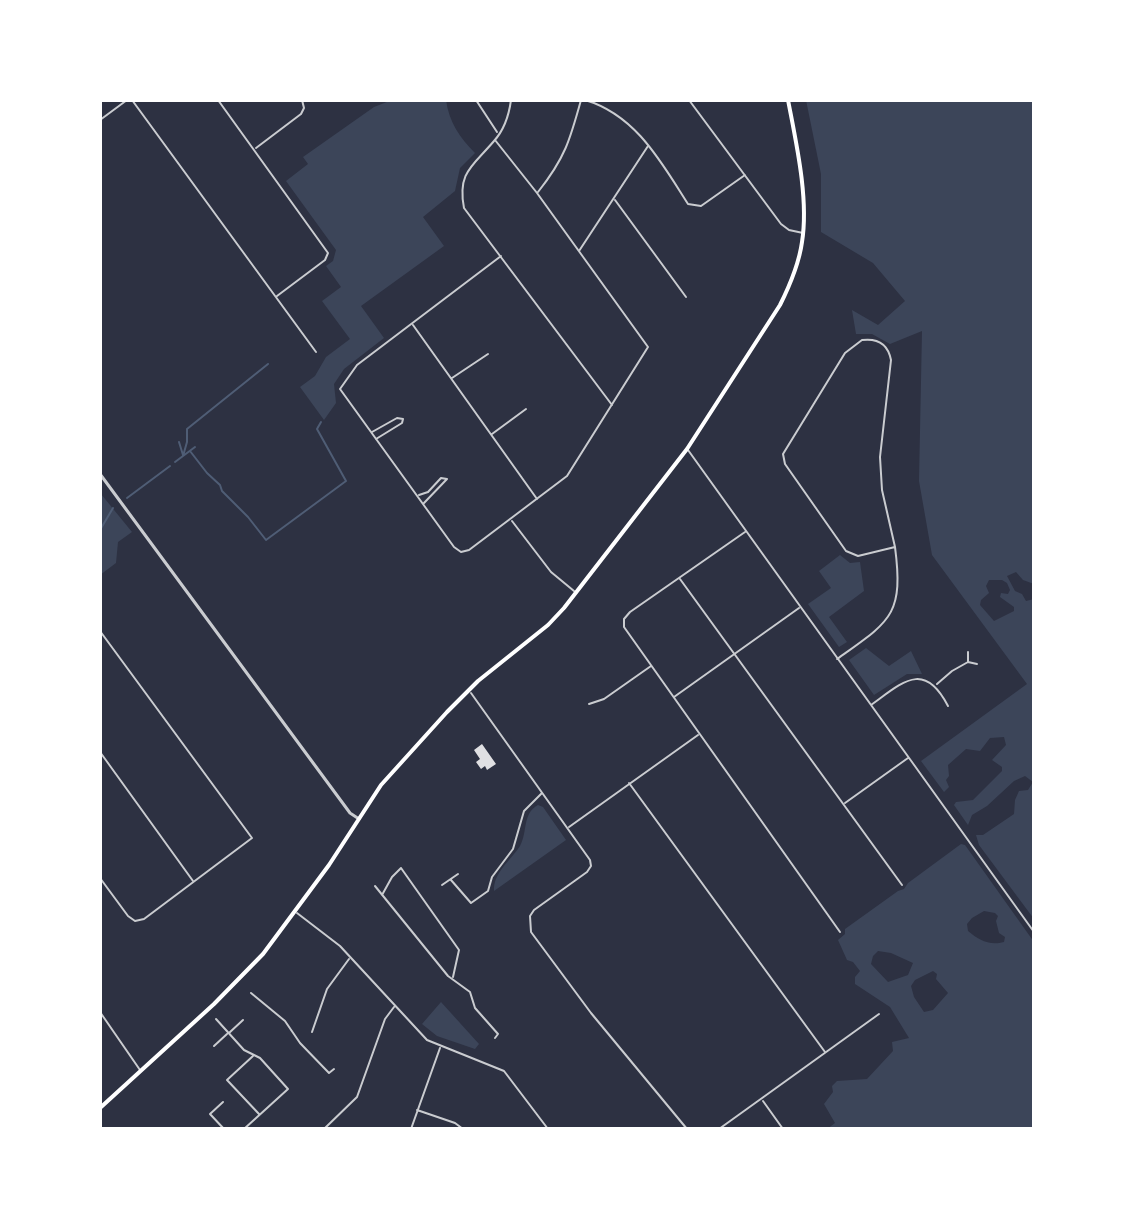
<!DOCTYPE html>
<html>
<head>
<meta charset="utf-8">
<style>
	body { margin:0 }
	#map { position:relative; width:1134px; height:1229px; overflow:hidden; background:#2d3142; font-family:Cabin,sans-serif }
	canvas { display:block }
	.frame { position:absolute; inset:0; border:102px solid #fff; pointer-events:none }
</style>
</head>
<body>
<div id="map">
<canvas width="1134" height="1229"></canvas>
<div class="frame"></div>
</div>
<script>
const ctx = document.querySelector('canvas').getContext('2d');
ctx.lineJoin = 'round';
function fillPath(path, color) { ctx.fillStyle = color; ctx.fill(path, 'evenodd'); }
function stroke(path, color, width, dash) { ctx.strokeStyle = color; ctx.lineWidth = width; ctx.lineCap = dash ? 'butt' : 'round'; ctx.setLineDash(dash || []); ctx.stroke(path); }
const green = new Path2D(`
	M392,100H446C449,122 460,138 475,153L460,168L455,191L423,217L444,246L361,306L384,338L344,369L334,384L336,403L324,420L300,387L315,376L326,357L350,339L322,301L341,287L326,266L333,261L336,250L286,181L308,164L303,157L374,107Z
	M806,100H1034V584L1023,580L1016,572L1007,576L1015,591L1022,594L1026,601L1034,599V852L1032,856L1034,919L979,845L976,835H983L1014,814L1015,800L1019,791L1028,790L1033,782L1025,776L1014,781L987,806L972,815L968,825L954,805L956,802L973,800L1002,771V767L992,760L1006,745L1004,737L990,738L980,751L966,749L948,765L949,776L946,780L949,787L944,792L921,761L1027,684L932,555L919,481L922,331L890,344L872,334H856L852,310L878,325L905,301L873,263L821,232V174ZM1002,580L1007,583L1010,590L1008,594L1001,593L1000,597L1014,607V611L994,621L980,605L981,600L989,593L986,586L989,580Z
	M101,494L132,532L118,542L116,563L100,575Z
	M840,555L850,563L860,562L864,591L829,617L847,642L839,647L808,604L831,588L819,571Z
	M866,648L889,666L911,651L922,674H907L874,695L849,660Z
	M538,805L543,807L566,840L494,891C493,873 511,860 520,846C528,831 522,814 538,805Z
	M961,844L965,845L1034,942V1129H827L835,1123L824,1104L833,1092L832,1086L837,1081L867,1079L893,1051L892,1042L909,1038L890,1007L855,984V977L860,971L853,962L847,960L838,940L845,934V929L898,891L904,889L908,883ZM984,911L995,913L998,916L996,921L999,933L1005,937L1004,942C989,946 979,940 968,931L967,924L972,918ZM878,951L891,953L913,963L908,975L888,982L871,964L873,956ZM933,971L937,974L936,979L948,993L933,1010L924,1012L914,997L911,986L915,980Z
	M441,1002L479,1044L475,1049L437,1036L422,1024Z`);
const stream = new Path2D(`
	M179,442L183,455
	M190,451L207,473L220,485L222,491L248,517L266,540L346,481L317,429L321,422
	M183,456L187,442V429L268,364
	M175,462L195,447
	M127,498L170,466
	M100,530L113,508`);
const building = new Path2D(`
	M482,744L496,764L487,770L485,766L481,769L476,762L480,759L474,750Z`);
const minor = new Path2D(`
	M132,100L316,352
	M218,100L328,253L325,260L277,296
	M476,100L497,132
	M511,100C509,115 504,130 494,141C473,166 457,172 464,208L612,405
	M585,100C636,115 661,162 688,204L701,206L745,175
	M689,100L781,224L789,230L803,233
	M100,120L127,100
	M495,140L537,193L648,347L567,476L469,550L461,552L454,547L340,389L357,365L501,256
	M256,148L301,114L304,108L302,100
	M538,192C565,158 570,140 581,100
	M615,200L686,297
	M579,251L648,146
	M413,325L537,499
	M452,378L488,354
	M372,432L397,418L403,419L402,423L376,439
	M492,434L526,409
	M688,450L1034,932
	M419,495L428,492L441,478L447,479L424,503
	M512,521L551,572L574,591
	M745,532L630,612L624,619V627L840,932
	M680,579L902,885
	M100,631L252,838L144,919L135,921L128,916L100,878
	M968,652V662L977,664
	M837,659C890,621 904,616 895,547L858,556L846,551L785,464L783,454L845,353L862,340C878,338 888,344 891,360L880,457L882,490L895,547
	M937,684L952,671L968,662
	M471,693L590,860L591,866L587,872L534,910L530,916L531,932L591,1013L687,1129
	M674,697L799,608
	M589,704L604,699L651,666
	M871,705C903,682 924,660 948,706
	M100,752L193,881
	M629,783L825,1052
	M845,803L908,758
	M569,827L698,735
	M451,880L471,903L488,891L492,877L513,849L524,811L542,793
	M442,885L458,874
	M375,886L448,976L470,992L475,1008L498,1034L495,1038
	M382,895L392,877L401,868L459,950L453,977
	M297,913L340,946L427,1040L504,1071L548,1129
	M251,993L285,1021L300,1043L329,1073L334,1069
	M100,1012L140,1070
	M216,1019L244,1050L260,1058L288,1089L244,1129
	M312,1032L327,989L349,959
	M229,1033L243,1020
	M214,1046L227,1034
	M253,1056L227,1080L259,1114
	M763,1101L783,1129
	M223,1102L210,1114L224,1129
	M417,1110L455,1123L463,1129
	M324,1129L357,1097L385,1019L394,1007
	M411,1129L440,1048
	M719,1129L879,1014`);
const tertiary = new Path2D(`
	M100,474L350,813L359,819`);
const primary = new Path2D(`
	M100,1108L214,1004L263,954L329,865L381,785L447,712L478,681L548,625L564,608L687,449L780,305C790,285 799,264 802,242C809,199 796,142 788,100`);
fillPath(green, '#3c4559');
stroke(stream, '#4f5d75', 2);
fillPath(building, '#e0e0e3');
stroke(minor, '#caccd0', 2);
stroke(tertiary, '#caccd0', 3);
stroke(primary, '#fff', 4);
</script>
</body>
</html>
